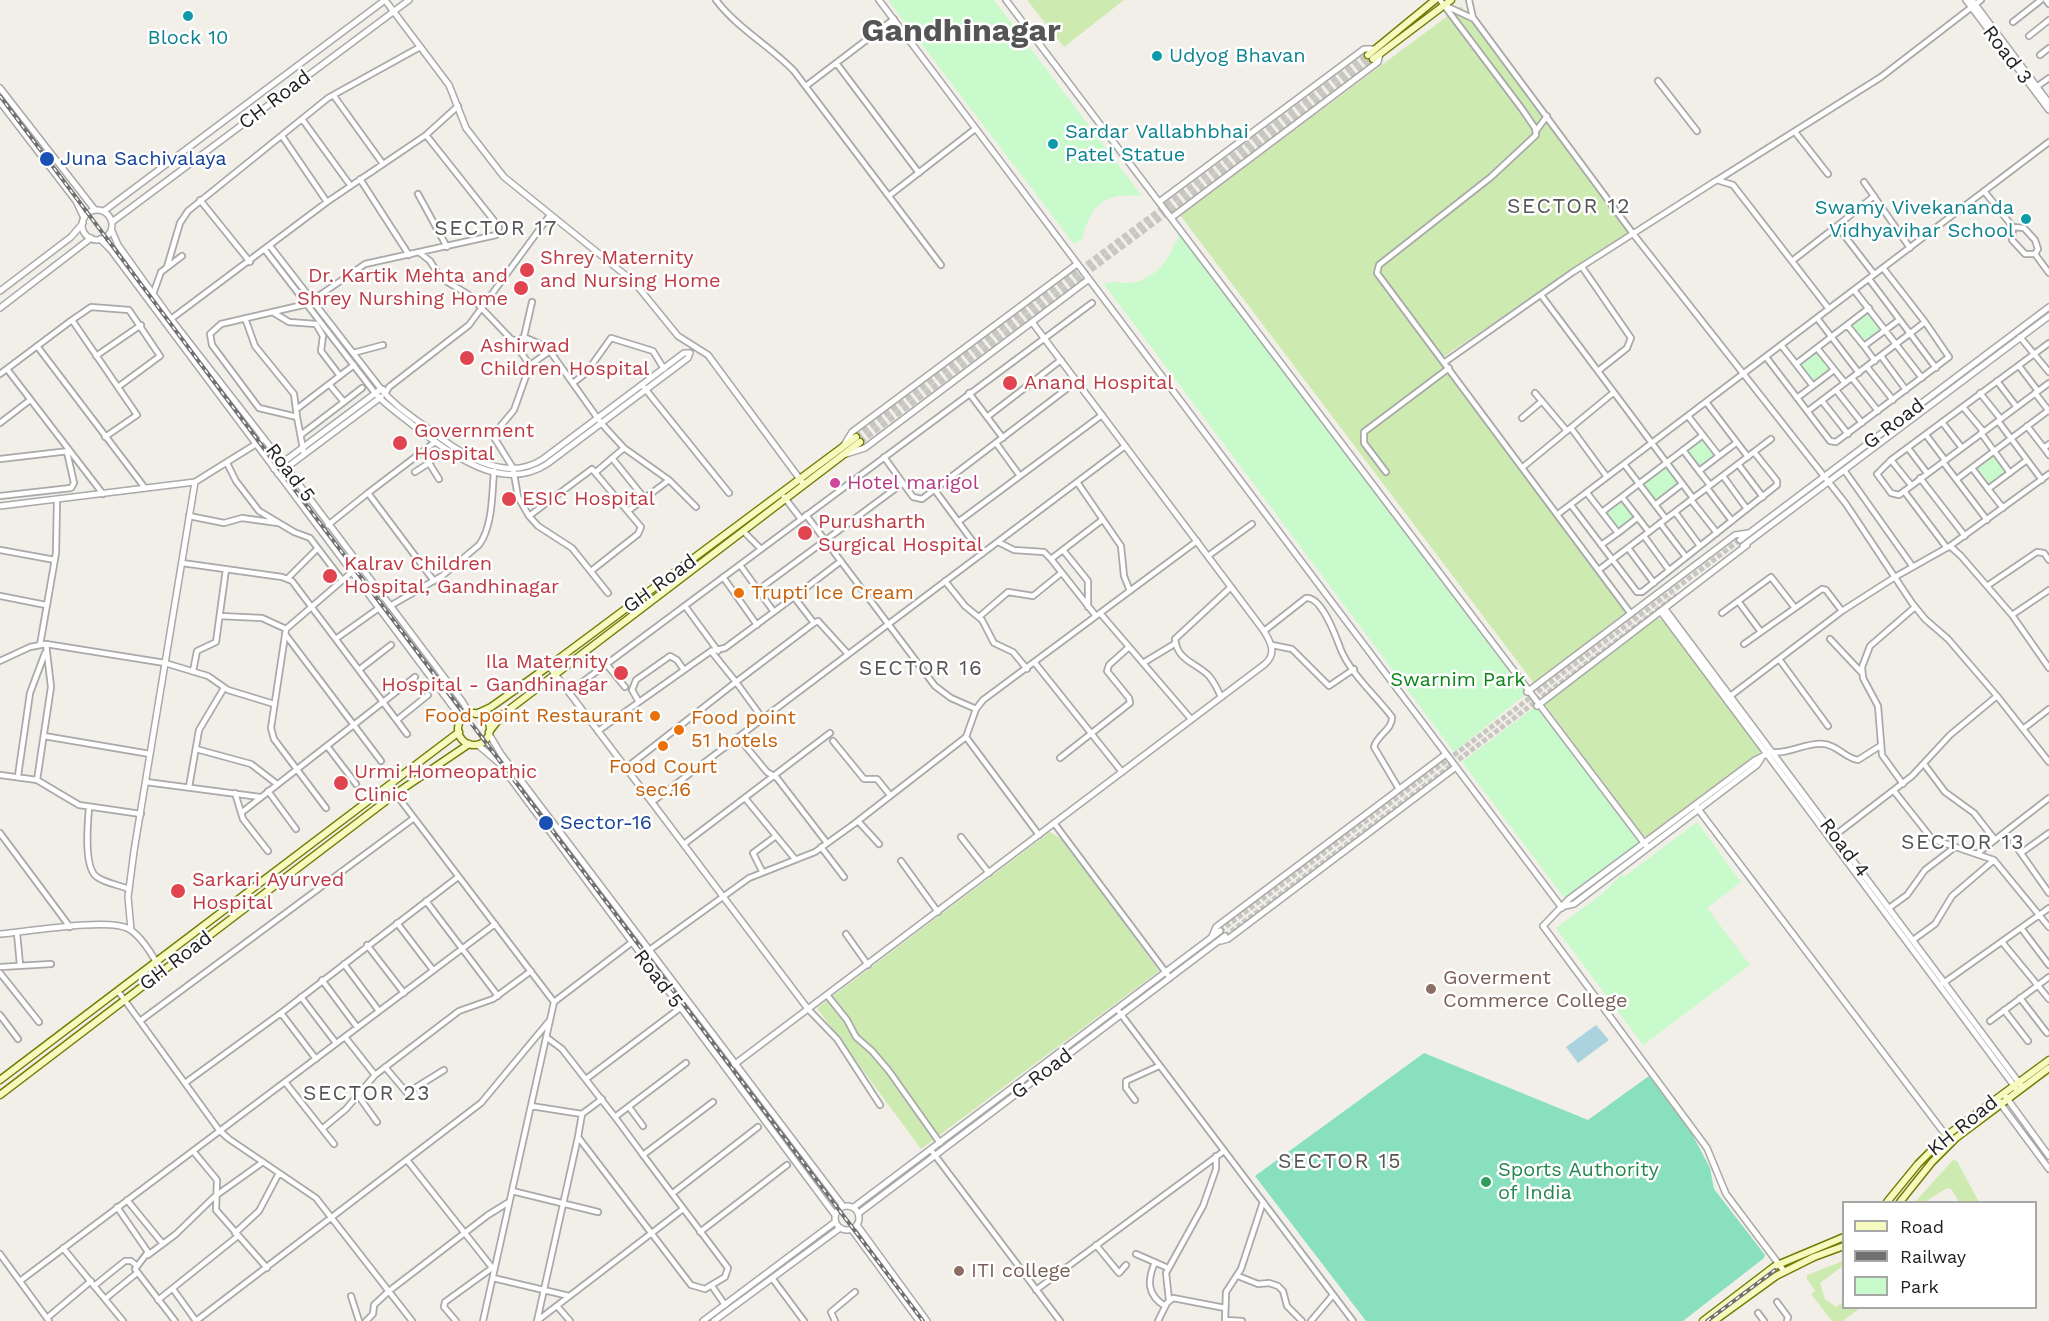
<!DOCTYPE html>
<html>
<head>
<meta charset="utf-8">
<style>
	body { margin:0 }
	#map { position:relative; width:2049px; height:1321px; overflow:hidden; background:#f2efe9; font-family:"Work Sans",sans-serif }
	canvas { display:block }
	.legend { position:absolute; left:1842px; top:1201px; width:195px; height:108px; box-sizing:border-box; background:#fff; border:2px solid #a7a7a7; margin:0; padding:8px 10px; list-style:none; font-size:18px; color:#222 }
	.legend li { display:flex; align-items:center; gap:12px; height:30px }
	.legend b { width:30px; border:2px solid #a7a7a7 }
</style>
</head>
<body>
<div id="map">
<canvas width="2049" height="1321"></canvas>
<ul class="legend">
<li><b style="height:8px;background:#f7fabf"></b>Road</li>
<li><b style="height:8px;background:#707070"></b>Railway</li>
<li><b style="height:16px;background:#c8facc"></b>Park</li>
</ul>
</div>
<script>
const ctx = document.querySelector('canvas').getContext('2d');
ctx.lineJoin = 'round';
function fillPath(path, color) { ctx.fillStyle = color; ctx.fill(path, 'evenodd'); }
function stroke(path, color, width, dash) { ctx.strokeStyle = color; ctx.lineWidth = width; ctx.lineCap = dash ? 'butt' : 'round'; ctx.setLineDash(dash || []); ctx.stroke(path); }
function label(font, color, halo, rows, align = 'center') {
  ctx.font = font + ' "Work Sans",sans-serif'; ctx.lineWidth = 5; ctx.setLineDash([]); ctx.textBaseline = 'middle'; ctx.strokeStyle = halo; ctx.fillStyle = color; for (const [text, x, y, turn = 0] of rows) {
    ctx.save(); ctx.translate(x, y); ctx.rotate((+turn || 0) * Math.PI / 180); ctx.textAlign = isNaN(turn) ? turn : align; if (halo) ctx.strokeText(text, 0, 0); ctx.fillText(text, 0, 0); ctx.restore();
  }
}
const grass = new Path2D(`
	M1027,0H1124L1064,47Z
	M1461,6L1634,229L1440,359L1631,616L1536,686L1180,215Z
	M1654,616L1668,623L1762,751L1649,838L1642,835L1543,702Z
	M1050,832L1063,840L1159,971L921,1149L817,1008Z
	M1953,1160L1957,1161L1979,1202H1959L1952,1190L1947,1188L1925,1202H1915Z
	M1843,1261V1266L1820,1283L1825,1299L1836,1307L1843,1302L1844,1308H1860L1843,1321H1832L1811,1294L1815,1291L1807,1279V1275Z`);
const park = new Path2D(`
	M888,0H994L1142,196C1105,192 1091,204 1082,239L1074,244Z
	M1179,234L1526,694L1454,752L1104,284C1113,280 1118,283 1127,283C1155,282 1170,258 1179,234Z
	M1869,311L1882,329L1863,343L1850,325Z
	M1817,350L1831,368L1812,382L1798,364Z
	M1704,438L1716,456L1699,468L1686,451Z
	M1994,456L2006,472L1990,484L1978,468Z
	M1665,466L1679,484L1656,501L1643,483Z
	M1621,499L1634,517L1618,529L1605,511Z
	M1536,706L1640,844L1566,900L1462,762Z
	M1697,822L1741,882L1707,908L1750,965L1643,1045L1556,928L1602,894L1622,874L1624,877Z`);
const pitch = new Path2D(`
	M1424,1053L1588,1120L1649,1076L1692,1134L1710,1168L1714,1189L1765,1255L1764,1258L1683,1321H1366L1255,1176Z`);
const water = new Path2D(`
	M1596,1025L1609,1040L1578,1063L1566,1047Z`);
const tertiaryTunnel = new Path2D(`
	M1220,931L1740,540
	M1225,936L1677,595`);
const secondaryTunnel = new Path2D(`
	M856,437L1368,55
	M860,442L1373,59`);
const minor = new Path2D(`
	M716,0C737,28 770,46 794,71L941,265
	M1440,0L1522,109L1535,128L1536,135L1491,177L1379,265L1377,273L1631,614
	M1469,0L1473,18
	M2046,0L2049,4
	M1444,5L1474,19L1634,235L1846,504L1912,603L1925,619L1948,639L1997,696L2049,762
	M2013,22L2041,0
	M2029,36L2049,20
	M2040,55L2049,48
	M837,64L919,173
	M1658,81L1697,131
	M806,86L894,19
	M2035,88L2049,78
	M334,96L383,164
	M302,119L350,185
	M1536,131L1547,116
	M1795,132L1828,174
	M282,136L327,202
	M360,179L409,255
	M1719,179L1881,77L1981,0
	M1864,182L1910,248
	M1984,191L2013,227L2012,240L2025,254H2035L2049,273
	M418,194L447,247
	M890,195L975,129
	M200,200L250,262
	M1837,226L1874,196
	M2013,227L2024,228L2035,240L2038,249L2035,254
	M270,246L381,389H383
	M265,250L375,393
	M420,253L430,261L441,278L469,295L511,339L517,341L524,337L547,347L601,423L624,448L669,480L696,507
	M1792,261L1837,226L1874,274
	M167,267L180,223L188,211L328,98L420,47
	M1582,267L1631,338L1627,348L1598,371
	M1869,279L1936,368
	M1854,290L1922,378
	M153,294L161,272L182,256
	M1541,295L1693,498
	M274,313L289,322L316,324L323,336L321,351L340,376
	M245,318L255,346L294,394L297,417
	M1817,318L1859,373
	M171,319L327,202L426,135L458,106
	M72,320L91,307L129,310L160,356L118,387
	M1847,325L1864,346
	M524,337L532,302
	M2020,337L2049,372
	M511,339L530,365
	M2049,343L1891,460L1877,474L1891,493L1899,495L2049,383
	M1781,345L1796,364L1869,308
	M37,346L145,488
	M1817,348L1845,383
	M550,351L530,365L514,410L494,434L495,439L513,468L518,497L529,516L538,526L572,548L608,593
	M353,353L383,345
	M96,356L141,325
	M1881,356L1906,390
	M1766,357L1830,441L1836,442L1949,357L1925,322
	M1875,361L1864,346L1899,320
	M1445,362L1573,272L1717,180L1733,185L1829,309
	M1796,364L1813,386
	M2019,366L2038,391
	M1867,367L1893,400
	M7,369L103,494
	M0,374L72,320L137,415L105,437
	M1852,378L1878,411
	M1997,381L2016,406
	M573,383L586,373L611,338L653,351L664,369
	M642,385L729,493
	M1836,390L1862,423
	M969,393L1003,438
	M1535,393L1567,431
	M1980,393L2000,418
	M2035,393L2049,411
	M385,394L389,387L469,325L550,215
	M1797,398L1834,370
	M1822,401L1848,434
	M344,402L362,388
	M1706,402L1748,457
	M1963,407L1983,431
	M298,408L354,365
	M1808,411L1925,322L1883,268
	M1688,416L1719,456
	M987,417L1061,360
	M1522,418L1542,401
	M1998,421L2042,480
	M1942,422L1962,448
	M0,423L30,400
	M2027,426L2044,448
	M1571,428L1607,477
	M1981,433L2010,473
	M302,434L344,402L329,384
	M1926,435L1945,460
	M996,443L1020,476
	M2049,444L2044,448L2049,455
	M1908,448L1927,473
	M1683,450L1699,471
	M304,454L297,417L259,408L212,345L210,334L221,324L307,304L365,264L496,235L499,227L426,135
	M884,457L913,497L922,499L1077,381
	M612,458L645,499
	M0,459L69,451
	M1891,460L1911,485
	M1943,462L1987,520
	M227,463L236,481L259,511L294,532L310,538L342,580
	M429,463L439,479
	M1624,464L1666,519
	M1738,464L1763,497
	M1523,467L1613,393
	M1972,468L1988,489
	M1844,470L1913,567
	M415,472L429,463L444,448
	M596,472L624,448
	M1386,472L1364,443V432L1449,368
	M1723,476L1747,509
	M1920,478L1965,536
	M1957,479L2049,410
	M1077,482L1121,546L1124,576L1130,591
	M1710,485L1699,471L1736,443
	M1707,488L1732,521
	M934,489L982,554
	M1904,491L1947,548
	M368,493L435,442
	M1587,493L1618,533L1601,545
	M0,496L71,488L74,483L67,452
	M784,497L801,519
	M1622,497L1649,532
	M1691,500L1717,533
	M1571,505L1637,592H1642L1777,485V481L1754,452
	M1655,505L1682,484
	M2003,508L1988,489L2027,460
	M628,511L669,480
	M1602,512L1703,435
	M1675,512L1700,546
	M1558,514L2049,142
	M806,515L935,686L951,698L976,709
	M189,516L224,523L242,518L278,523
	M529,516L592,469L641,527L638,534L591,571
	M958,522L1102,415
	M1660,523L1686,557
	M328,525L368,493L434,581
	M744,532L761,549
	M1618,533L1637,518
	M1644,536L1669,570
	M998,542L1014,550L1044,552L1051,559
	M1950,546L1961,556L2012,615
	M1628,548L1654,583
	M0,550L55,560
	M1063,550L1088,581V607
	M1208,556L1252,524
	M182,563L282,577L292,581L407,734
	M740,565L774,612
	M1600,569L1771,439
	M723,577L757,625
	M288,578L317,549
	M945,581L965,606L982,620L994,643L1013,652L1027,669
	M1987,586L2037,552L2044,553L2049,560
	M758,590L903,483
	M2049,590L2012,615L2049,668
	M0,596L46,605
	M1738,601L1761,632
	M390,606L442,576L479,545C493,526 492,493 494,471
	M685,606L718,651
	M1100,613L1191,719
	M1722,613L1771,577L1795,608
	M220,616L262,618L286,629
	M1096,616L1051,559L1102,520
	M979,617L1008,592L1033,596L1060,574
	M814,623L818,621L848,654
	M1264,631L1306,598C1322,596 1336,637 1341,650C1351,674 1376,696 1392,717C1393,729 1377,735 1374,747L1399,789
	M285,634L381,761
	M337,638L379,608
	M1830,639L1862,673
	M1744,644L1822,589L1826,590L1842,611
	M40,645L56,553L57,500
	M1272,645L1292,649L1329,686L1354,669
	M1779,659L1828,726
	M0,661L30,647L46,644L165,663L208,676L228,690L274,704
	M1035,663L1122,772
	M1143,663L1176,643
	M607,665L625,687
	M360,669L391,645
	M193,671L197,651L216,642L226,569
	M569,692L1092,303
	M1221,697C1218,690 1214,682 1209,676C1197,663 1177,661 1175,639L1231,587
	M1729,697L1842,611L1895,577L1950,546L2049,474
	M639,702L632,690L636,680L670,656L677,660L684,670
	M763,719L736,682L814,623L794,597L841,561
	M397,720L428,695
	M2023,729L2049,709
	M598,731L711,651
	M44,736L150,754
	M738,737L767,772L777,778L827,843
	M966,737L1039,835
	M833,741L864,779H877L890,795
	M327,746L356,784
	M196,749L251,764L277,784
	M1771,752C1788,755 1806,742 1824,744C1837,745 1845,758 1858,760L1880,746
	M1060,758L1130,703L1129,698L1107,671L1109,665L1129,647
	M1924,764L1945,792L1974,813L1995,840
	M626,768L736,682L711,651L725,648L794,597
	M0,775L37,780L79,805L141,814
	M18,776L30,693L45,653
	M37,780L51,687L46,644
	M146,782L260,797
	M1903,784L1882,755L1878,706L1863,678L1862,667L1870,646L1915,607
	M389,785L554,1002
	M189,787L199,730L224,688
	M268,791L296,829
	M1894,791L1932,839L1994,860L2049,927
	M235,793L243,819L268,851
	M745,798L795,859
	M652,802L1125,446
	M89,807C88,821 83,868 97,877C105,883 119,885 129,889
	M326,808L274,739L271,728L286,629L352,572
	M241,813L415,677
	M858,821L879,844
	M1054,823L1170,978
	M0,833L70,927
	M1834,836L1912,776L1950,735L1997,696
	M961,837L989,873
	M2013,842L2049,893
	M684,844L830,733
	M821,847L844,877
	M1978,853L2049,798
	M2021,853L2049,833
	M901,861L938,912
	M762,871L753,853L776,836
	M426,901L498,996
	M1889,908L1907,895L1925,870L1955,847
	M397,923L433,970
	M2021,928L2049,965
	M17,933L20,965
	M846,934L868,965
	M1913,940L1935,924L1952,896L1994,860
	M2002,942L2049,999
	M367,945L404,993
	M648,951L749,878L815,852L854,824L966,737L976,709L983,700L1197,541
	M344,964L379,1011
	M0,967L51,964
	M0,973L39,1022
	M322,980L357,1027
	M1942,984L2049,908
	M118,991L219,1130L229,1139L316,1198L412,1321
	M827,995L847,1020L856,1037L872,1051L889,1071L940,1143
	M301,997L336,1043
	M2020,998L2047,1033
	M808,1009L837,1039L880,1105
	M1117,1009L1353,1321
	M2004,1010L2028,1041
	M0,1015L18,1039
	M140,1021L414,818
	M1990,1021L2049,977
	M345,1037L375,1075
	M546,1037L562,1049L615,1117
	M316,1059L281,1013L458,877
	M385,1067L407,1093L444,1070
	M586,1079L680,1008
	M285,1082L334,1144
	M185,1083L281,1013
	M357,1094L377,1122
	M602,1099L582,1114L578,1137L691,1285L705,1289L725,1277L728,1268L643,1155L713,1102
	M1135,1100L1126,1088V1081L1159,1066
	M531,1106L582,1114
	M629,1107L643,1126
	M322,1129L346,1109L375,1075L459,1011L493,999L531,971
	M931,1150L1060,1321
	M193,1151L217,1180L216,1210L267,1268
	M643,1155L615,1117L686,1063
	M407,1160L494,1270
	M512,1191L598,1212
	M673,1193L758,1127
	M127,1200L163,1244
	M117,1207L148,1252L135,1269L175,1321
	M700,1232L787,1165
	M235,1233L259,1211L279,1173
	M1096,1245L1119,1273L1126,1265
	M63,1248L123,1321
	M0,1254L49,1321
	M1136,1254L1168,1268
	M148,1255L176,1234L214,1197L263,1162
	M1155,1262C1147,1281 1147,1295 1165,1306
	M1238,1276L1258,1284L1269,1283L1278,1286L1283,1291L1287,1306L1302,1321
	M493,1278L569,1296
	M772,1278L804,1321
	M20,1281L495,924
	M94,1286L125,1261H131L136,1265
	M712,1286L725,1305
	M173,1289L196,1321
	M1036,1290L1224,1151
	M351,1296L359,1321
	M105,1299L137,1273
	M158,1300L238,1236
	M1169,1300L1166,1273L1203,1206L1216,1169V1156
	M1777,1302L1788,1317L1787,1321
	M557,1306L570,1321
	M1758,1313L1764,1321
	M47,1318L91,1281
	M1226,1320L1242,1321
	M196,1321L481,1103L550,1020
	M366,1321L373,1314L374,1305L389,1291L488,1215L509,1202
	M456,1321L444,1307L445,1302L492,1268
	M483,1321L554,1002L631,943
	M537,1321L578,1137
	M537,1321L683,1209
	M835,1321L831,1312L855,1292
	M1158,1321L1167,1303L1173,1298L1225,1308
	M1225,1321L1226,1292L1241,1269L1263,1202
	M1311,1321L1333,1295`);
const tertiary = new Path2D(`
	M385,0L449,85L466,128L504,177L634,282L678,336L708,355L802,482
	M879,0L1562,908
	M1006,0L1648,848
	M1966,0L2049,110
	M1972,0L2049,103
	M0,88L95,210
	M0,102L76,201L84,218
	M1159,202L1364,49H1375
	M82 225a15 15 0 1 1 30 0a15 15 0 1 1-30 0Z
	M104,211L385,0
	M1171,218L1378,62L1380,54
	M112,222L409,0
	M112,231L118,245L171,319L286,467L462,701L470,714
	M100,239L111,250L462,719
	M0,291L71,237L83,223
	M0,308L91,238
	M375,393C386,406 401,415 414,426C450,453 501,494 547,464L688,358L690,353
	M844,445L852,432L1077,264
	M846,454L865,448L1089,279
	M274,469L381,389C393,404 408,414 423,425C455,449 502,486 543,459L684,353H689
	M278,474L381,397
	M0,506L195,482L264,439
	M1740,540L2049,307
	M1743,546L2049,316
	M1665,609L2023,1088
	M1661,612L2018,1091
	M549,666L808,1009
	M1527,692L1735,535L1748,533
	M1537,706L1747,545
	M489,734L501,754L843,1206
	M478,745L499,763L835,1215
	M1771,752L1755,760L1569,899L1543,926L1707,1148L1726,1194L1784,1271
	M1695,805L1951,1142
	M1565,906L1574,904L1757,765L1761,759
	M131,930L128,897L134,851L195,482
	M0,934C25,932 110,917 129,929C142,937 155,959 162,973
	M1212,936L1216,927L1446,754
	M1221,941L1228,939L1456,767
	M727,1070L1265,664C1277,653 1271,643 1264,631L1032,322
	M2006,1097L2049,1156
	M1997,1099L2049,1169
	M835 1218a12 12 0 1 1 24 0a12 12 0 1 1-24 0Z
	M854,1207L1220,931
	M859,1213L1225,936
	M857,1225L927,1321
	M852,1230L919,1321
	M703,1321L835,1222
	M714,1321L840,1228`);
const secondary = new Path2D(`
	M1368,55L1435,0
	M1373,59L1451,0
	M458 729a16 16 0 1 1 32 0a16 16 0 1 1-32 0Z
	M476,714L491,707L549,666L856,437
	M489,732L502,715L860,442
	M0,1080L459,732
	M0,1095L395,794L469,744
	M1887,1202L1918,1164L1946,1136L2049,1060
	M1900,1202L1932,1162L1956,1138L2049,1068
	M1703,1321L1775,1266L1844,1237
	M1714,1321L1776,1276L1814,1257L1844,1246`);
const rail = new Path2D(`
	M0,96L304,502L923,1321
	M1707,1321L1775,1270`);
const markers = [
	[188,16,6,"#0f9aa8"],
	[1157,56,6,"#0f9aa8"],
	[1053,144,6,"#0f9aa8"],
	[47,159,8,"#1a4fb4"],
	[2026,219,6,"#0f9aa8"],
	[527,270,8,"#e0444e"],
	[521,288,8,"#e0444e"],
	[467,358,8,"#e0444e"],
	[1010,383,8,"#e0444e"],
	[400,443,8,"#e0444e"],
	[835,483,6,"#d1479c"],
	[509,499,8,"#e0444e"],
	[805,533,8,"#e0444e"],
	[330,576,8,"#e0444e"],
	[739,593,6,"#e8710a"],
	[621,673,8,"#e0444e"],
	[655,716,6,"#e8710a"],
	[679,730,6,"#e8710a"],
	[663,746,6,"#e8710a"],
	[341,783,8,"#e0444e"],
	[546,823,8,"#1a4fb4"],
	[178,891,8,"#e0444e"],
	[1431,989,6,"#8d6e63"],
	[1486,1182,6,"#2e9e5b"],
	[959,1271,6,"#8d6e63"]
];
const cultureNames = [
	["Block 10",188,38,"center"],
	["Udyog Bhavan",1169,56],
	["Sardar Vallabhbhai",1065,132],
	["Patel Statue",1065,155],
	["Swamy Vivekananda",2014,208,"right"],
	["Vidhyavihar School",2014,231,"right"]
];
const streetNames = [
	["Road 3",2007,55,53],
	["CH Road",275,100,-37],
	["G Road",1894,424,-37],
	["Road 5",290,473,53],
	["GH Road",660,584,-36],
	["Road 4",1844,848,53],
	["GH Road",176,961,-37],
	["Road 5",658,979,53],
	["G Road",1042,1074,-37],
	["KH Road",1963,1126,-39]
];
const transitNames = [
	["Juna Sachivalaya",60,159],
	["Sector-16",560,823]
];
const healthNames = [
	["Shrey Maternity",540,258],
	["and Nursing Home",540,281],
	["Dr. Kartik Mehta and",508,276,"right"],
	["Shrey Nurshing Home",508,299,"right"],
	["Ashirwad",480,346],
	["Children Hospital",480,369],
	["Anand Hospital",1024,383],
	["Government",414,431],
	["Hospital",414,454],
	["ESIC Hospital",522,499],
	["Purusharth",818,522],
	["Surgical Hospital",818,545],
	["Kalrav Children",344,564],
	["Hospital, Gandhinagar",344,587],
	["Ila Maternity",608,662,"right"],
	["Hospital - Gandhinagar",608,685,"right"],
	["Urmi Homeopathic",354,772],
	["Clinic",354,795],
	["Sarkari Ayurved",192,880],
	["Hospital",192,903]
];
const hotelNames = [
	["Hotel marigol",847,483]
];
const foodNames = [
	["Trupti Ice Cream",751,593],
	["Food point Restaurant",643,716,"right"],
	["Food point",691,718],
	["51 hotels",691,741],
	["Food Court",663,767,"center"],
	["sec.16",663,790,"center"]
];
const parkNames = [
	["Swarnim Park",1458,680]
];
const educationNames = [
	["Goverment",1443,978],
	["Commerce College",1443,1001],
	["ITI college",971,1271]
];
const leisureNames = [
	["Sports Authority",1498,1170],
	["of India",1498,1193]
];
const neighbourhoodNames = [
	["SECTOR 12",1569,207],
	["SECTOR 17",496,229],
	["SECTOR 16",921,669],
	["SECTOR 13",1963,843],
	["SECTOR 23",367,1094],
	["SECTOR 15",1340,1162]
];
const townNames = [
	["Gandhinagar",961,32]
];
fillPath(grass, '#cdebb0');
fillPath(park, '#c8facc');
fillPath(pitch, '#88e0be');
fillPath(water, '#aad3df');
stroke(tertiaryTunnel, '#c8c6c1', 5, [5, 2.5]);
stroke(secondaryTunnel, '#c8c6c1', 6, [6, 3]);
stroke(minor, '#a9a9a9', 8);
stroke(tertiary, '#a9a9a9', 8);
stroke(secondary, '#707d05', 9);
stroke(minor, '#fff', 4.5);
stroke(tertiary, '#fff', 5);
stroke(secondary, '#f7fabf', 6);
stroke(rail, '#707070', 4);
stroke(rail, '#fff', 1.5, [4.5]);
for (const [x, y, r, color] of markers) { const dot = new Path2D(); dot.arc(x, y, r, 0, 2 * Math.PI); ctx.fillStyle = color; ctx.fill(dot); stroke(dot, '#fff', 2); }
label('20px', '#0d838f', '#fff', cultureNames, 'left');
label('20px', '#222', '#fff', streetNames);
label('20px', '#164399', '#fff', transitNames, 'left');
label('20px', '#be3a42', '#fff', healthNames, 'left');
label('20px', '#b23c85', '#fff', hotelNames, 'left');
label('20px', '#c56008', '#fff', foodNames, 'left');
label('20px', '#0c8416', '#fff', parkNames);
label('20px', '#785e54', '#fff', educationNames, 'left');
label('20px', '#27864d', '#fff', leisureNames, 'left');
ctx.letterSpacing = '1.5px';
label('21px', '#555', '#fff', neighbourhoodNames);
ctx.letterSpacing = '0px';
label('bold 32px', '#555', '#fff', townNames);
</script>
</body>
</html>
